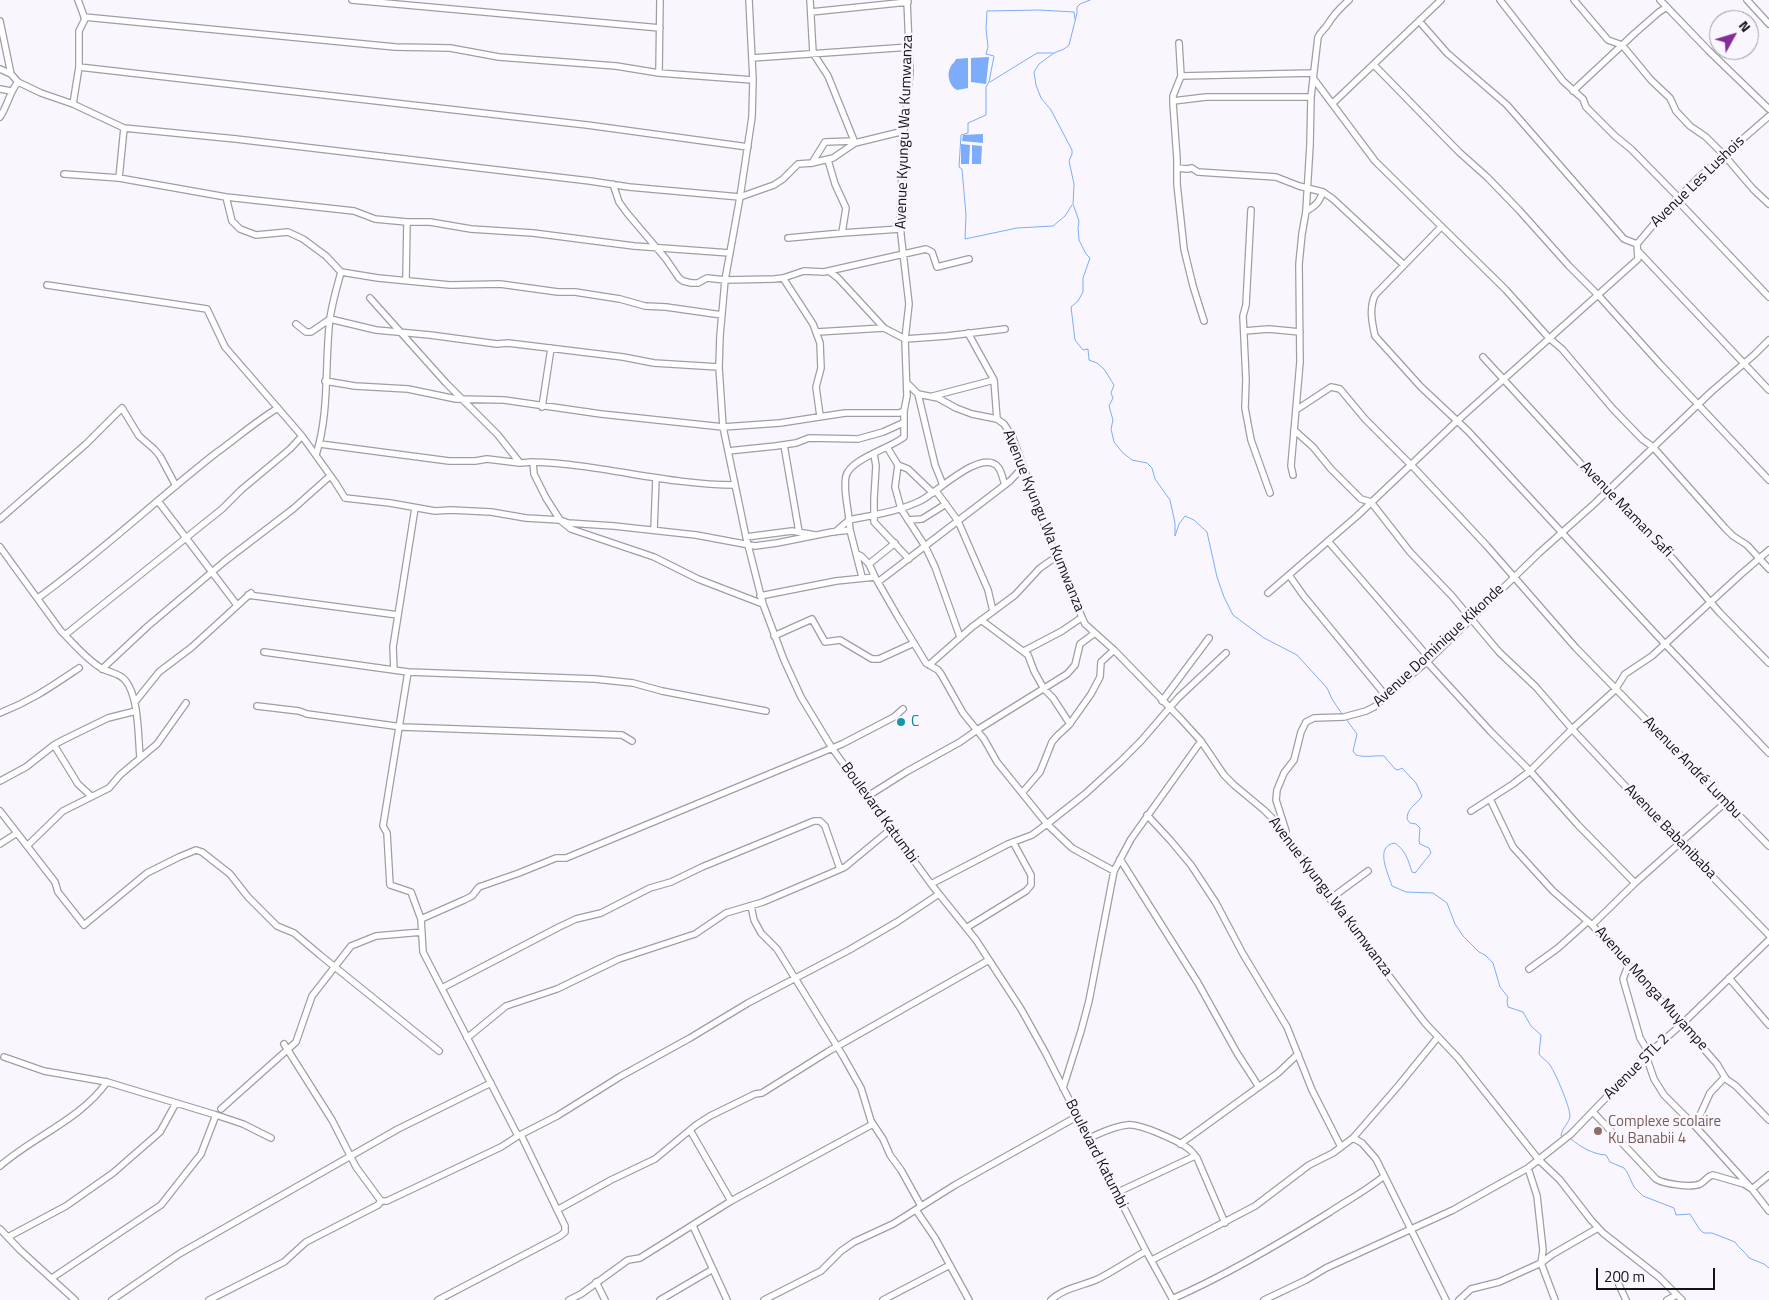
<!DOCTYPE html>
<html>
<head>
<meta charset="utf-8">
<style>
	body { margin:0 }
	#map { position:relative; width:1769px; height:1300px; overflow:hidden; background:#f9f6fe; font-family:"Titillium Web",sans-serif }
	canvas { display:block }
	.north { position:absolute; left:1709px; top:10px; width:50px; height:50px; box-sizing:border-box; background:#f9f6fe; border:1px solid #9d9ba1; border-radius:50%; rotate:51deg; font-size:14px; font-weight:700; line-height:20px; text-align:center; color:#131215 }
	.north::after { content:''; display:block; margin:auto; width:18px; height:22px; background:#832d9b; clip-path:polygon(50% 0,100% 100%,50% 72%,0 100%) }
	.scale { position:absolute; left:1596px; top:1268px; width:119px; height:22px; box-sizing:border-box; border:2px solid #131215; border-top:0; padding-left:6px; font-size:15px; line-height:18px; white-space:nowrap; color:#131215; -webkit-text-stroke:4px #f9f6fe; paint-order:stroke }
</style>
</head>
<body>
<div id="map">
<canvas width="1769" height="1300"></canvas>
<div class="north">N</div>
<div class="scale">200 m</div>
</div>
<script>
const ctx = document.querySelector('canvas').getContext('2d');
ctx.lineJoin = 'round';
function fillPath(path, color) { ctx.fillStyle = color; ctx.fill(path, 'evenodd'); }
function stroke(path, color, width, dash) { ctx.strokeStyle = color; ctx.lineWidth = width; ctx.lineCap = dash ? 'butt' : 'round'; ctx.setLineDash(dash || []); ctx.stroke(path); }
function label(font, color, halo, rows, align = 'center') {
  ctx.font = font + ' "Titillium Web",sans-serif'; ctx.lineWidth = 5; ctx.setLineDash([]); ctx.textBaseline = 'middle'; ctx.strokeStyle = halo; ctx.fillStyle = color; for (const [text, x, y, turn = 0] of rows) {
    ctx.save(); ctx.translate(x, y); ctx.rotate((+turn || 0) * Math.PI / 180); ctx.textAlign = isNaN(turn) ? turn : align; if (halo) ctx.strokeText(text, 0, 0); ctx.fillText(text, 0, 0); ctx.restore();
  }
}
const water = new Path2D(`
	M989,57L986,84L971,82V58Z
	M968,58V88L957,90C949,86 946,74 951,66C952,64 955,62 956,59Z
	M983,134V143L962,141L963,135Z
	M961,144L970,145L969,164H961Z
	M972,145L982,146L981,164H972Z`);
const stream = new Path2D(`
	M1090,0L1080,4L1077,7V13L1069,45L1064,49L1054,53L1039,64L1034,72L1036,85L1041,98L1051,110L1072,150V154L1069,161L1074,184L1073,204L1079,221L1078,228L1079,240L1086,254L1090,258L1083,278V292L1078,301L1071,307L1075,340L1083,350L1088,349L1089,360L1097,363L1104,369L1114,385L1111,393L1113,398L1109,406L1113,420L1111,429L1114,442L1123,453L1132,460L1147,463L1152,468L1155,479L1170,500L1175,523V536L1179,524L1185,516L1194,520L1207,532L1217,577L1224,597L1233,615L1264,638L1297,655L1327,688L1332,699L1342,714
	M990,82L1037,53H1053
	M1072,205L1065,216L1053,226L1017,228L965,239L966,215L962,169L959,167L961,135L968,133V123L986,115V87L989,82L994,56L986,54L988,47L986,28L987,11L1039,10L1074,12L1075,19
	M1346,719L1357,734L1353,751L1356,755C1366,758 1374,755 1384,756L1395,769L1398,770L1402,768L1416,783L1422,796C1417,805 1407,807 1407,819L1410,823L1416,824L1420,828L1419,841L1420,844L1429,848L1431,853L1415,873L1412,872C1408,860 1406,851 1395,843C1374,846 1388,873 1392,886L1406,892L1433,893L1447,903L1455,924L1463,936L1479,952L1485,955L1493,963L1500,987L1508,997L1507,1001L1508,1007L1523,1012L1531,1026L1541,1035L1539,1054C1542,1059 1547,1060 1550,1065C1556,1074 1569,1105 1570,1115C1570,1123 1562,1127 1561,1136L1564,1137
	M1571,1139C1581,1147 1592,1154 1606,1155L1610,1162L1624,1168L1627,1172L1634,1187L1643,1196L1674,1208L1676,1215L1690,1214L1700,1230L1704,1233H1712L1735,1242C1739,1249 1745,1251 1749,1258L1764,1264L1769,1268`);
const minor = new Path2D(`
	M352,0L660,28
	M749,0L753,80L752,117L740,197L725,280L720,336L719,367L723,427L746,537L763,604L784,660L801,697L832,748L931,884L976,940L1021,1009L1045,1052L1146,1251L1173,1300
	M810,0L813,53L828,76L855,143
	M1500,0L1563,81L1583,99L1586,107L1615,136L1631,149L1678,197
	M1574,0L1608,40L1622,45L1651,80L1670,98L1676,111L1690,126L1706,137L1724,155L1753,189L1769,204
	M1660,0L1709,51L1769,109
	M1747,0L1769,24
	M811,12L908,2
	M84,17L395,47L450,48L499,57L616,66L659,73L753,80
	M0,21L11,74
	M1419,21L1447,53L1507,105L1624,239L1637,244
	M1179,43L1181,76L1173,96V103L1177,159V184L1184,249L1193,286L1204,321
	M752,58L910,47
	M1374,65L1459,152L1487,177L1519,210L1569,266L1598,295L1660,364L1769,480
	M79,67L587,125L748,147
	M0,69L11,74L18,82L41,93L73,104L124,128L236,139L590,181L629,187L740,197L774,185L783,179L798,164L812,163L833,158L855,143L904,131
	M659,73L660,0
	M1181,76L1313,73
	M1313,78L1375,161L1506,290L1549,338L1562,349L1613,409L1642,439L1653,447L1725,528L1733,536L1747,545L1769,569
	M0,89L11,91
	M1573,91L1635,33L1659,12L1667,7
	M1173,101L1206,97H1311
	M1333,103L1441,0
	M73,104L79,67V31L85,19L78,0
	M0,117C8,105 9,93 18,82
	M828,160L835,184L846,208L842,233
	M812,163L825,142L854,141
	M1178,168L1187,169L1192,168L1198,172L1276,177L1299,186L1323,192L1333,199L1404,265
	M64,174L119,178L226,197L354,211L375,219L407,222H430L471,229L533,233L634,246L730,253
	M119,178L124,128
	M613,184L619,202L627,213L666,259L679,278L683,281L691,283H698L707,278L725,280L774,279L783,278L804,271L824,272L926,249L932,252L937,267L969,259
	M226,197L232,221L240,229L256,235L288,232L303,239L326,256L341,272L378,278L450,285L500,284L558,292H575L620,299L645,306L666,307L722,315
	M1676,199L1769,297
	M1251,210L1246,305L1243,316L1246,380L1245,408L1251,440L1270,493
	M1306,211C1316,206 1319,202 1323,192
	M1441,227L1375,295C1369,308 1372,323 1375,336L1421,387L1468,431L1665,644L1769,753
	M788,238L842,233L900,229
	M1638,251L1769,390
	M829,271L838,278L884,328L905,339L947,336L1005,329
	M783,278L813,324L820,343L821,368L816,387L820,416
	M406,279L407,222
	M47,285L207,309L225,347L302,436L335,482L345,498L390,503L435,511L451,510L491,512L526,518L560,520L568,523L614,526L696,535L755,546L777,543L832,532L850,530
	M370,298L446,383L498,435L520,463L533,462L534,474L546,498L560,520L571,529L654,557L698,579L763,604
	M296,324L306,332H311L330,319L376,330L430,335L497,344L508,343L623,357L654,363L719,367
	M1244,331L1269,329L1300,332
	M817,332L884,328
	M968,333L994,380L997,419
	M1483,357L1583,466L1673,559L1720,613L1769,663
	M325,381L355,386L408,389L456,399L504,400L601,414L723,427L780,423L845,413H899L904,411
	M907,383L918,394L938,398L956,408L972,414L997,419L1004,424L1013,438L1058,563L1085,624L1114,650L1180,718L1201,741L1224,775L1234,785L1264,810L1278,824L1330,899L1425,1023L1458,1058L1539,1160L1560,1180L1591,1220L1603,1233L1659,1277L1682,1300
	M918,394L935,465L943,485
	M933,396L994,380
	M542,407L551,348
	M1296,410L1331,387L1340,389L1365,419L1416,470L1487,546L1576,648L1769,846
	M1294,430L1313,447L1331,469L1361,499L1371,502L1410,552L1452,596L1499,652L1536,687L1572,729L1641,803L1769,935
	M320,444L449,461H475L487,459L520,463
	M784,445L799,532
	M887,447L898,465L908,469L933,493
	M728,451L776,446L796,443L809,438L858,439L883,432L903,423
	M874,454L876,466L874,499V522L909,559
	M316,455C329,414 325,371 329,328C330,309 336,291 341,272
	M533,462C601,464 667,485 735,485
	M898,465L895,487L901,509L925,546L935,567L960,637
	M1293,475L1291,466L1300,362L1299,264L1302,234L1306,211L1310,145L1311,97L1318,37C1321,31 1325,29 1328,24C1334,14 1340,8 1349,0
	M936,491L958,521L988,590L993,611
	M158,501L237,605
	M0,519L86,444L122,408L139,436L154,449L160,456L176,486
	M908,520L922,519L946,504
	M654,530L656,478
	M835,532L849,520C848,506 843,489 846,476C850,459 891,448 904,437V411L907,396L905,339L909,304L901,235L900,217L904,131L910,72L907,0
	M746,537L792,531L815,535
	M1328,541L1430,659
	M0,547L61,631C73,643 86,659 101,668C110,673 119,673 125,680C139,696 138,736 140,757
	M857,554L861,556L869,564L875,577L898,617L926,663L938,670L941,674L963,713L984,739L997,762L1047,824L1072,848L1114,871
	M869,564L895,543
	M1289,575L1303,595L1386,696
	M862,577L850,530L849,520C873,515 897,512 920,501C934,495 982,447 998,467C1002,472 1003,480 1005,485
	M878,582L1010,481L1023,467
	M1268,593L1357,516L1457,421L1638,259L1637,244L1659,218L1698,178L1769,116
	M248,595L398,615
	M760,596L836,581L875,577
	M38,598C100,553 156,500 216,453C237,438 256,421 278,408
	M981,620L1028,655L1034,671L1044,689L1053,698L1070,724
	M65,635L222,509L241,490L290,449L302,436
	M774,636L812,619L825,642L840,640L872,659H879L914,643
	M1024,651L1062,631L1081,618
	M264,652L408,672L595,679L633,683L662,691L766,711
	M1427,662L1491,732L1530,771L1578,825L1635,883
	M929,665L972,627L1015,595L1040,568L1056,557
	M102,669L148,626L225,561L293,509L330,476
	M394,670L393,647L415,508
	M408,672L383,826L387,833L390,885L411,892L421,919L423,952L518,1136
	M1162,701L1209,638
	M135,702L159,672L192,647L251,593
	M257,706L299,711L307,714L402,727L622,735L632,741
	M0,713C31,701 52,686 79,668
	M54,745L78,784L91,796
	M0,781L26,767L54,745L63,740L108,718L136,711
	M1022,793L1040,772L1052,742L1057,736L1069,725L1091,694L1100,677L1101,662L1114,650
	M868,796L906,772L960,742L977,730L1067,674L1075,665L1080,644L1095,633
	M1490,799L1513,847L1553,891L1592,925
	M1726,802L1635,883L1592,925L1682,1024L1717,1064L1726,1079L1736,1086L1769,1120
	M0,811L55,882L58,892L84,925L147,873L179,857L196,850L202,852L230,874L248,897L277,926L294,933L320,955L439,1051
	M1471,811L1513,784L1530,771L1572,729L1615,690L1625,674L1652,656L1665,644L1740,575L1769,550
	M1147,815L1171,841L1191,865L1216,903L1243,954L1287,1027L1312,1090L1341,1147
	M1286,831L1276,800L1277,790L1284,773L1294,760L1301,732L1306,722L1314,718L1344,717L1366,711L1374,707L1430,659L1539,553L1594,504L1711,392L1755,354L1769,340
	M0,844L17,833
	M27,846L63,811L109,788L120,775L157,744L186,703
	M1120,859L1198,983L1237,1053L1259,1087
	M931,884L1008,844L1032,835L1047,824L1085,794L1120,762L1141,741L1178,698L1226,653
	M1330,899L1368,871
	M751,906L754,920L761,933L777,949L843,1056L861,1088L871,1121L883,1139L890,1155L901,1170L921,1206
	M421,919L464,900L472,896L479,887L519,873L556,858H566L842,744L894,717L903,709
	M966,928L1026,891L1031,885V875L1013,842
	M1628,966L1623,979L1640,1038L1649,1053
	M1529,969L1558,948L1587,922
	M1729,978L1769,1025
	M442,988L559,927L576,919L601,913L650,888L671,882L702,867L814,821H820L825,826L840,869
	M467,1038L506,1006L557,989L619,959L695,934L726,913L763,902L836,871L845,867L891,829
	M284,1044L332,1120L356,1167L381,1201
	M1646,1056L1654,1079L1664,1095L1695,1126L1752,1189L1769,1211
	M4,1057L44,1071L107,1082L216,1115L243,1124L271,1138
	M1063,1088L1081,1031L1089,1001L1114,871L1131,839L1201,741
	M221,1109L296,1042L312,996L351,946L376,936L422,932
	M1593,1112L1656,1179C1664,1184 1691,1188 1700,1184C1706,1181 1707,1176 1713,1175L1744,1184L1752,1189L1769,1175
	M1695,1126L1710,1093L1725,1077
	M690,1130L731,1201
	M1089,1138C1101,1133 1114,1126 1127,1125C1139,1123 1179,1141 1189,1149C1193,1152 1194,1155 1197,1158L1225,1223
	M1353,1138L1362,1143L1376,1159L1446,1300
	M1180,1144L1278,1073L1298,1054
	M0,1166C34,1136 80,1120 107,1082
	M1528,1168L1537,1196L1543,1250L1541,1263L1555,1300
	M1116,1193L1195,1156
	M557,1210L611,1180L655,1159L696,1125L710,1116L755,1094L762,1093L829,1051L989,960
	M916,1210L935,1238L969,1300
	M693,1226L727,1300
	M0,1229L20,1250L75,1300
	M8,1237L66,1206L113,1173L160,1132L176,1103
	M1152,1260L1255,1206L1309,1165L1333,1153L1353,1138L1399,1085L1438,1037
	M52,1278L161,1205L201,1154L216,1115
	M596,1282L605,1300
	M1619,1285L1626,1300
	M1172,1299C1227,1275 1279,1244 1330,1212C1348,1200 1367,1190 1384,1176
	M112,1300L179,1254L398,1129L491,1083
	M209,1300L284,1262L306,1242L378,1205L381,1201H387L501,1147L518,1136L557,1116L621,1076L690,1038L748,1003L849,950L897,922L939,894
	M438,1300L560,1236L565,1232V1226L521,1135
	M569,1300L581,1294L628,1260L640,1258L731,1201L873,1124
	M660,1300L713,1269
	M764,1300L821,1271L841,1251L854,1242L893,1224L955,1185L1078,1116
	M883,1300L950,1265
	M1051,1300C1064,1288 1082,1286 1098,1279C1114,1271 1130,1260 1146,1251
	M1264,1300L1306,1280L1326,1268L1453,1210L1528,1168L1571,1134L1649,1053L1682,1024L1769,940
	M1459,1300L1471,1289L1499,1282L1541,1263L1553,1254L1598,1228
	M1667,1300L1677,1295`);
const markers = [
	[901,722,5,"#0f9aa8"],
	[1598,1131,5,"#8d6e63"]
];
const streetNames = [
	["Avenue Kyungu Wa Kumwanza",905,132,-88],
	["Avenue Les Lushois",1698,182,-44],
	["Avenue Maman Safi",1626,510,46],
	["Avenue Kyungu Wa Kumwanza",1043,521,68],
	["Avenue Dominique Kikonde",1439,646,-43],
	["Avenue André Lumbu",1692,768,46],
	["Boulevard Katumbi",879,813,54],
	["Avenue Babanibaba",1670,832,46],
	["Avenue Kyungu Wa Kumwanza",1330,897,53],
	["Avenue Monga Muyampe",1651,989,48],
	["Avenue STL 2",1637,1067,-45],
	["Boulevard Katumbi",1096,1154,63]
];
const cultureNames = [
	["C",911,722]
];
const educationNames = [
	["Complexe scolaire",1608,1122],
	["Ku Banabii 4",1608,1139]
];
fillPath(water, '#7dacfb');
stroke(stream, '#7dacfb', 1);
stroke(minor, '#a09da5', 8);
stroke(minor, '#fff', 5.5);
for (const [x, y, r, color] of markers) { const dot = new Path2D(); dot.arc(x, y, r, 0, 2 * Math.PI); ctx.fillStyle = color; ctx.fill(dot); stroke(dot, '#f9f6fe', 2); }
label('15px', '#131215', '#f9f6fe', streetNames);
label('15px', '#0d838f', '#f9f6fe', cultureNames, 'left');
label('15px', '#785e54', '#f9f6fe', educationNames, 'left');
</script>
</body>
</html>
